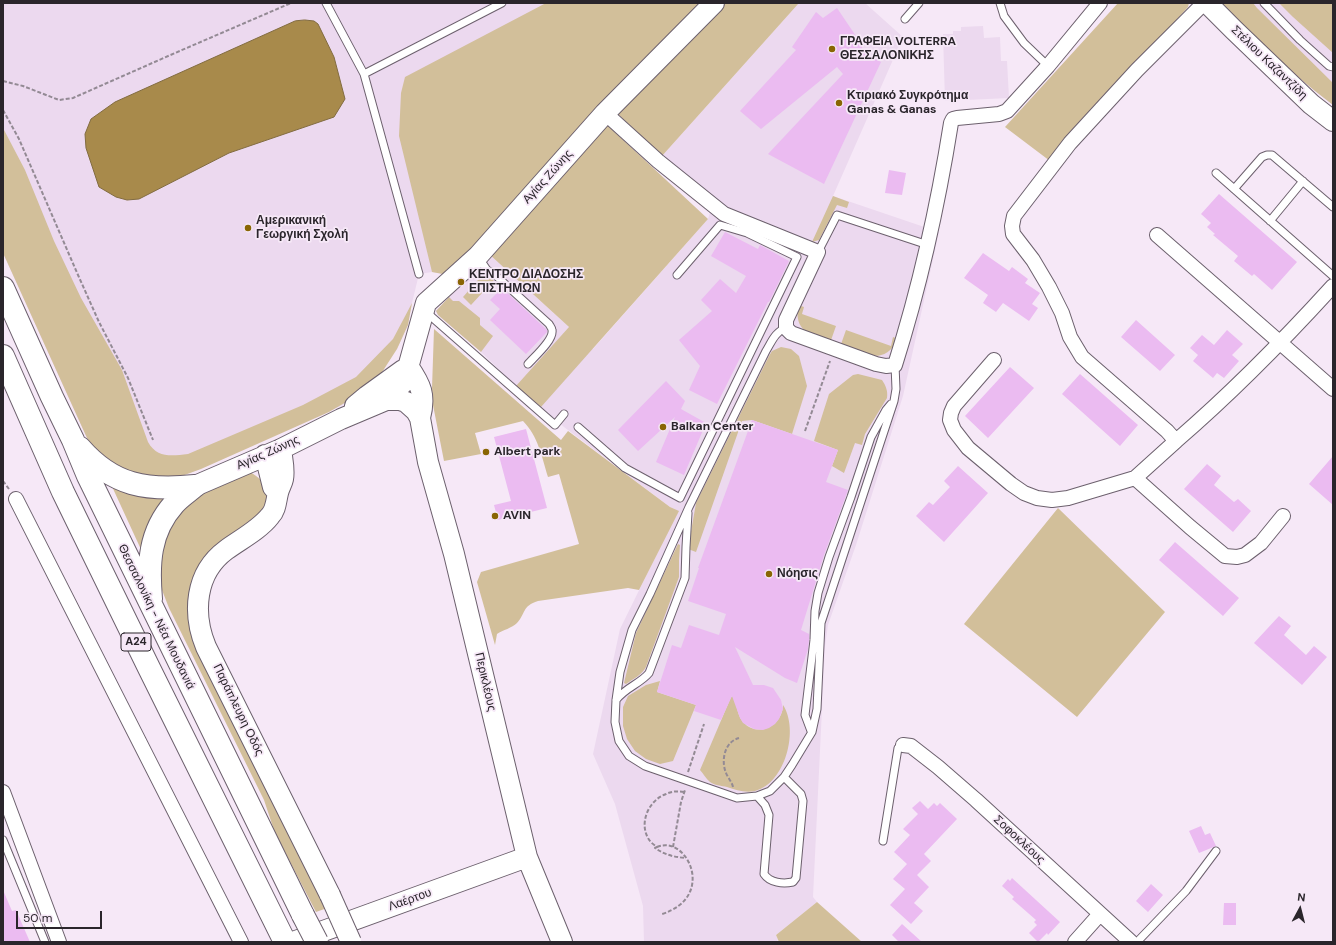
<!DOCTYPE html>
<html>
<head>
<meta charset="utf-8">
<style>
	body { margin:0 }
	#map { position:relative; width:1336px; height:945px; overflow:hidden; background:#f6e8f7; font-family:"DM Sans",sans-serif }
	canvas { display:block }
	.frame { position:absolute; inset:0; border:4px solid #2a252b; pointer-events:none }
	.north { position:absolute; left:1280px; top:889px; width:40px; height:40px; -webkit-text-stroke:3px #f6e8f7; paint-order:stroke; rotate:7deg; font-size:11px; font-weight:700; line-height:16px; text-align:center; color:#2a252b }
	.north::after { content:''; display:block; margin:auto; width:14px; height:18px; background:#2a252b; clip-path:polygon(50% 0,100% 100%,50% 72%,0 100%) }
	.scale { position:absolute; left:16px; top:911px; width:86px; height:18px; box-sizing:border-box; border:2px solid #2a252b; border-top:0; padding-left:5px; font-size:12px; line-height:14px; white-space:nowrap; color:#2a252b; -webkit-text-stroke:3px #f6e8f7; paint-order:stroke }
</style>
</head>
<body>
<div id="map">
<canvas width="1336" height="945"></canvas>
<div class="frame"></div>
<div class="north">N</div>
<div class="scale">50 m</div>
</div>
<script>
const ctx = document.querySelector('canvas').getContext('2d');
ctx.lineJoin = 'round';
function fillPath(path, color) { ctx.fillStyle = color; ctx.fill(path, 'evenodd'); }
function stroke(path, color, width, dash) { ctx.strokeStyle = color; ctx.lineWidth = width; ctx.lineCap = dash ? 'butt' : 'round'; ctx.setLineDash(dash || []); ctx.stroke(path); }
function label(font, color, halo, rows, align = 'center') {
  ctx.font = font + ' "DM Sans",sans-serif'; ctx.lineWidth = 3.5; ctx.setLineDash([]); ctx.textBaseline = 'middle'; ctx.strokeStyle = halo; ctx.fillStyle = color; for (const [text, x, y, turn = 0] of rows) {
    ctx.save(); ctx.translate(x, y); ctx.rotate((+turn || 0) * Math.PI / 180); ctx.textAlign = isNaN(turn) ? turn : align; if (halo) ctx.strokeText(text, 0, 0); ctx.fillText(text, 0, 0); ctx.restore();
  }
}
const built = new Path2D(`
	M3,3H700L448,275L432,272L419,274L412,303L408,325L397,349L343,405L190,473L87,438L3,253Z
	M799,3H865L903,37L833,196L939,232L903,396L856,545L828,625L825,646L813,897L817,902L776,935L778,940L776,942H644L643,906L615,804L593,754L620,629L678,511L670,507L564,427L516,386L481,352L438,315L436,311L489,254L593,349L708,219L712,206L662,156Z
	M1222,3H1333V105L1315,91L1274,57Z
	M983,26L984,38L1000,37L1001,61H1007L1009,98L945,101L943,34H953V31H961V27Z`);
const green = new Path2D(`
	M546,3H700L518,203L448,275L432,272L399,136L401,93L405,77Z
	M724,3H799L662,156L618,114L692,33Z
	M1118,3H1189L1188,7L1050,161L1005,127Z
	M1222,3H1253L1257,8L1333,83V105L1315,91L1274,57Z
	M1279,3H1333V53L1293,17Z
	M607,125L708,219L541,407L516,386L569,327L489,254Z
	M3,128L25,170L54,241L81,298L122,370L148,442C157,458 171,456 188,454L303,405L356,377L393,339L412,303L408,325L397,349L377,380L360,394L329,412L201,469L179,477L165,479L127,473L96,451L87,438L3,253Z
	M833,196L849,202L847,208L837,205L819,240L812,242Z
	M485,272L494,280L471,305L463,297Z
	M449,297L453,301H459L480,318V325L493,336L481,352L438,315L436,311Z
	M798,305L804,307L802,314L836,326L830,343C810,334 794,332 798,305Z
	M434,329L561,440L568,431L670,507L679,511L639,590L628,588L538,601C522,606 526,613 517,623C512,628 503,630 497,634L495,645L477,582L481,572L579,544L559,474L548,477C542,457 538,436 523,421L475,433L481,454L444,461L433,405L432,388Z
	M846,330L891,346L893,337L898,339C884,367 863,353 840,347Z
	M781,347L791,349L799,356L807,386L792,434L752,420L742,421L696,552L688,549L696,503L769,356L772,351Z
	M858,374L882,380C886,386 888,391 887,398L865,434L862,445L855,443L844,473L832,466L838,450L814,441L829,394L853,375Z
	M250,472C268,482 272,495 261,512L211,550L191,600L330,907L316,912L275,833L264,800L169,608L160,585L157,565L165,523L186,497Z
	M109,480L177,489L144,556Z
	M1058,508L1165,612L1077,717L964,624Z
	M678,544L680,545L679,560V577L646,667C642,675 633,679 626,684L624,683L636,633Z
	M660,681L657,692L696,705L673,761L660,764L646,759L635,751L627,739L623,726V707L628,696L646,685Z
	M734,696C737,705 737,715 743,722C758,739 783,725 783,705C799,729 786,783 755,791C745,793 736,790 727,787C722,786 714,785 710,782C706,779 703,773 700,770L731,697Z
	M817,902L862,942H779L776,935Z`);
const water = new Path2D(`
	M305,20L314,21L318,24L334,57L345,99L334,117L229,153L139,199L127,200L116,197L99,187L86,148L85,134L91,119L115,102L295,21Z`);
const building = new Path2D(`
	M837,8L862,45V52L881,62L824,184L768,154L843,74L837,67L761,129L740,111L796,50L792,47L816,12L823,18Z
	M889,170L906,173L902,195L885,193Z
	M1219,194L1297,262L1272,290L1254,274L1252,276L1234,261L1238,256L1213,235L1215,234L1207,227L1211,223L1201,214Z
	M725,232L758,249L760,245L789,261L774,292L769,302H768L717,404L689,390L700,366L679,340L712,311L701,300L720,279L736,293L746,276L711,256Z
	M983,253L1009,271L1012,267L1028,279L1025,283L1040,293L1032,304L1038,308L1029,321L1003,303L996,312L983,303L988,295L964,278Z
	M502,288L547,330V332L526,354L490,320L500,309L490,300Z
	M1136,320L1175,355L1160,371L1121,337Z
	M1227,330L1243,344L1232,355L1239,361L1224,378L1217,373L1213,378L1193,361L1198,355L1190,348L1202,335L1214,345Z
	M1010,367L1034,388L988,438L965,416Z
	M1080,374L1138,425L1120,446L1062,394Z
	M666,381L685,401L681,409L706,423L684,475L656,462L675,417L638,451L618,430Z
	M752,420L838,450L826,482L848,490L824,555L801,630L809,634V640L808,649L797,683L785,678L735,647L753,685H764L773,688L781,700L783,709L779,719L775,724L769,728L763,730L754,729L743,723L740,718L732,696L721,720L694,711L696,705L657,692L672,645L681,648L689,625L719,635L726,614L688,601L699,568H698Z
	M526,429L547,508L498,520L494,505L511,501L494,437Z
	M1333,456V505L1309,484Z
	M1207,464L1221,476L1214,485L1234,502L1238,499L1251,511L1233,532L1184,489Z
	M958,466L988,493L944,542L916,516L929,502L933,505L950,487L944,481Z
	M1175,542L1239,598L1223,616L1159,560Z
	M1279,616L1291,626L1284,635L1306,655L1314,646L1327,657L1302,685L1254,643Z
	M920,801L928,809L934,803L937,806L940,803L957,819L924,854L931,861L917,875L929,887L914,903L923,911L911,924L890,905L905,889L893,879L907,864L894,852L910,835L903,829L918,814L912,808Z
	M1201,826L1205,835L1210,833L1216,846L1199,853L1189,831Z
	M1012,878L1060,922L1048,935L1047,933L1038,942L1029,933L1037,925L1034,922L1036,920L1012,899L1014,897L1002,886L1008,879L1010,881Z
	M1151,884L1163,895L1148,912L1136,901Z
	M3,890L12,911L16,910L30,942H3Z
	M1224,903H1236V925H1223Z
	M902,924L922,942H899L892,935Z`);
const path = new Path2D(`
	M3,81L23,86L59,100L73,98L175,53L291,3
	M3,110L19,139L78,275L99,322L128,378L153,440
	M805,431L830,361
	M3,481L9,489
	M688,772L704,724
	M733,787C732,782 728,778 726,773C721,761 724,742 739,738
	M684,792C678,791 672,791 666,794C649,800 639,822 648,838C650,842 654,845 657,847L655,848C665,855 674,857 686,858
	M657,847C687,834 717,897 662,914
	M673,847L681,802L685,790`);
const lane = new Path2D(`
	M326,3L364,74L419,274
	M1000,3L1004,16L1024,43L1048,66
	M1264,3L1300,40L1329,66L1333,67
	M905,19L919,3
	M364,74L502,3
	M1216,173L1333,276
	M1234,189L1262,157L1267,155H1272L1333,207
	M1270,221L1303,181
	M818,252L837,215L928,245
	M479,258L487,270L493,273L549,324C550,326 552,328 552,330C554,340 534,357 528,364
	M426,312L555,425L564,414
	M786,328C775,332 772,341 766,351L689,507L650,594L632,630L620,672L616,700L615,722L619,741L629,756L645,766L737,798L757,796L770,791L784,777L792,765L812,732L817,709L821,623L894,401L896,389L895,365
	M578,427L625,468L680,498L797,257L747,233L720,225L677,275
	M616,700C626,687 640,684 649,673L685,578L686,547L688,513
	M811,731L805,715L814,640L815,611L818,593L829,557L851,497L871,437L886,410L891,404
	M757,796L765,805L769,815L764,874C770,883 783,884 793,882L796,878L803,801L801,794L784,777
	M3,840L45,942
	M883,841L898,748L903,745
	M1137,942L1186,891L1216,851`);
const street = new Path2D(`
	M1204,3L1137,70L1070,143L1014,216L1012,226L1013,234L1033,260L1049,287L1062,313L1070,337L1082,357L1167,431L1176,441C1233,392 1283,341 1333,286
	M605,113L658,161L724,214L818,252L786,320V328L791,333L876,364L886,366L895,365C920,286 938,205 951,123L953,119L957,118L999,114L1007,111L1048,66L1100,3
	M1157,235L1333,389
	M994,360L954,406L951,413L950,420L954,430L968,448L1011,484L1024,493L1037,498L1052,500L1068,498L1135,478L1176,441
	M1135,478L1190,527L1225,556L1237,557L1245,555L1261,543L1283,516
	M16,499L241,942
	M903,745L911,746L938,767L976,800L1131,942
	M3,792L59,942
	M1075,942L1100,914`);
const secondary = new Path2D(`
	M1207,3L1234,30L1311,104L1333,121
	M408,366C421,385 426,395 420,418
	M386,400H400L406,402L416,411L420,418L428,462L454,554L527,857L562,942
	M355,406L367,396L403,370
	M281,449C282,459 285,469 283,479C282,484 279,488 278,493C276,501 276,510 270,516C259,530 241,539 226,550C195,573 192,613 206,647L330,895
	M265,455L273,487L278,493
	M195,486L281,449L341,419L386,400L404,382L426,303L478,256L605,113L714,3
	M293,942L527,857`);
const highway = new Path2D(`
	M3,288L52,397L73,440L88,476L303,915
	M3,356L63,492L149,668L285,942
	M80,448C113,486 147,491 195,486
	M151,599C148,564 149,532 174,504C180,497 188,492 195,486`);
const secondaryBridge = new Path2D(`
	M330,895L351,942`);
const highwayBridge = new Path2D(`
	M303,915L317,942`);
const markers = [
	[832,49,4,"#896503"],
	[839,103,4,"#896503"],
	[248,228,4,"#896503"],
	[461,282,4,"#896503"],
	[663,427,4,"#896503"],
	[486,452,4,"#896503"],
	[495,516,4,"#896503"],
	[769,574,4,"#896503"]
];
const shields = [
	[136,642,30]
];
const shieldNames = [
	["Α24",136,642]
];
const poiNames = [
	["ΓΡΑΦΕΙΑ VOLTERRA",840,42],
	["ΘΕΣΣΑΛΟΝΙΚΗΣ",840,56],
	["Κτιριακό Συγκρότημα",847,96],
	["Ganas & Ganas",847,110],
	["Αμερικανική",256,221],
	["Γεωργική Σχολή",256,235],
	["ΚΕΝΤΡΟ ΔΙΑΔΟΣΗΣ",469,275],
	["ΕΠΙΣΤΗΜΩΝ",469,289],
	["Balkan Center",671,427],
	["Albert park",494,452],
	["AVIN",503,516],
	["Νόησις",777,574]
];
const streetNames = [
	["Στέλιου Καζαντζίδη",1269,63,44],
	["Αγίας Ζώνης",548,177,-48],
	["Αγίας Ζώνης",268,453,-24],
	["Θεσσαλονίκη - Νέα Μουδανιά",156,617,64],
	["Περικλέους",485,682,77],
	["Παράπλευρη Οδός",238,710,64],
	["Σοφοκλέους",1019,840,43],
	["Λαέρτου",410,900,-20]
];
fillPath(built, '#ecd9ef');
fillPath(green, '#d2bf9a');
fillPath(water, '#a88a4b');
stroke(water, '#826c41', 1);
fillPath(building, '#ebbbf1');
stroke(lane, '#6c606d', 9);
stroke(street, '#6c606d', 16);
stroke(secondary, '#6c606d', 22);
stroke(highway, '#6c606d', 24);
stroke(path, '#938a94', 2, [4, 2]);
stroke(lane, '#fff', 7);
stroke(street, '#fff', 14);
stroke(secondary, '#fff', 20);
stroke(highway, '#fff', 22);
stroke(secondaryBridge, '#6c606d', 22, []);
stroke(highwayBridge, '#6c606d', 24, []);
stroke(secondaryBridge, '#fff', 20);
stroke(highwayBridge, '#fff', 22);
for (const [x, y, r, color] of markers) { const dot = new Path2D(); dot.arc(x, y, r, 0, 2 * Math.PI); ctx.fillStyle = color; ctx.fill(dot); stroke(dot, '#f6e8f7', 1.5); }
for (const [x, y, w] of shields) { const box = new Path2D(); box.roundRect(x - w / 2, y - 9, w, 18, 3); ctx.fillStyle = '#f6e8f7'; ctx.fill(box); stroke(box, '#2a252b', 1); }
label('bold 11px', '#2a252b', null, shieldNames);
label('bold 12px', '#2a252b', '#f6e8f7', poiNames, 'left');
label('12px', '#2a252b', '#f6e8f7', streetNames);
</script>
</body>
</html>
